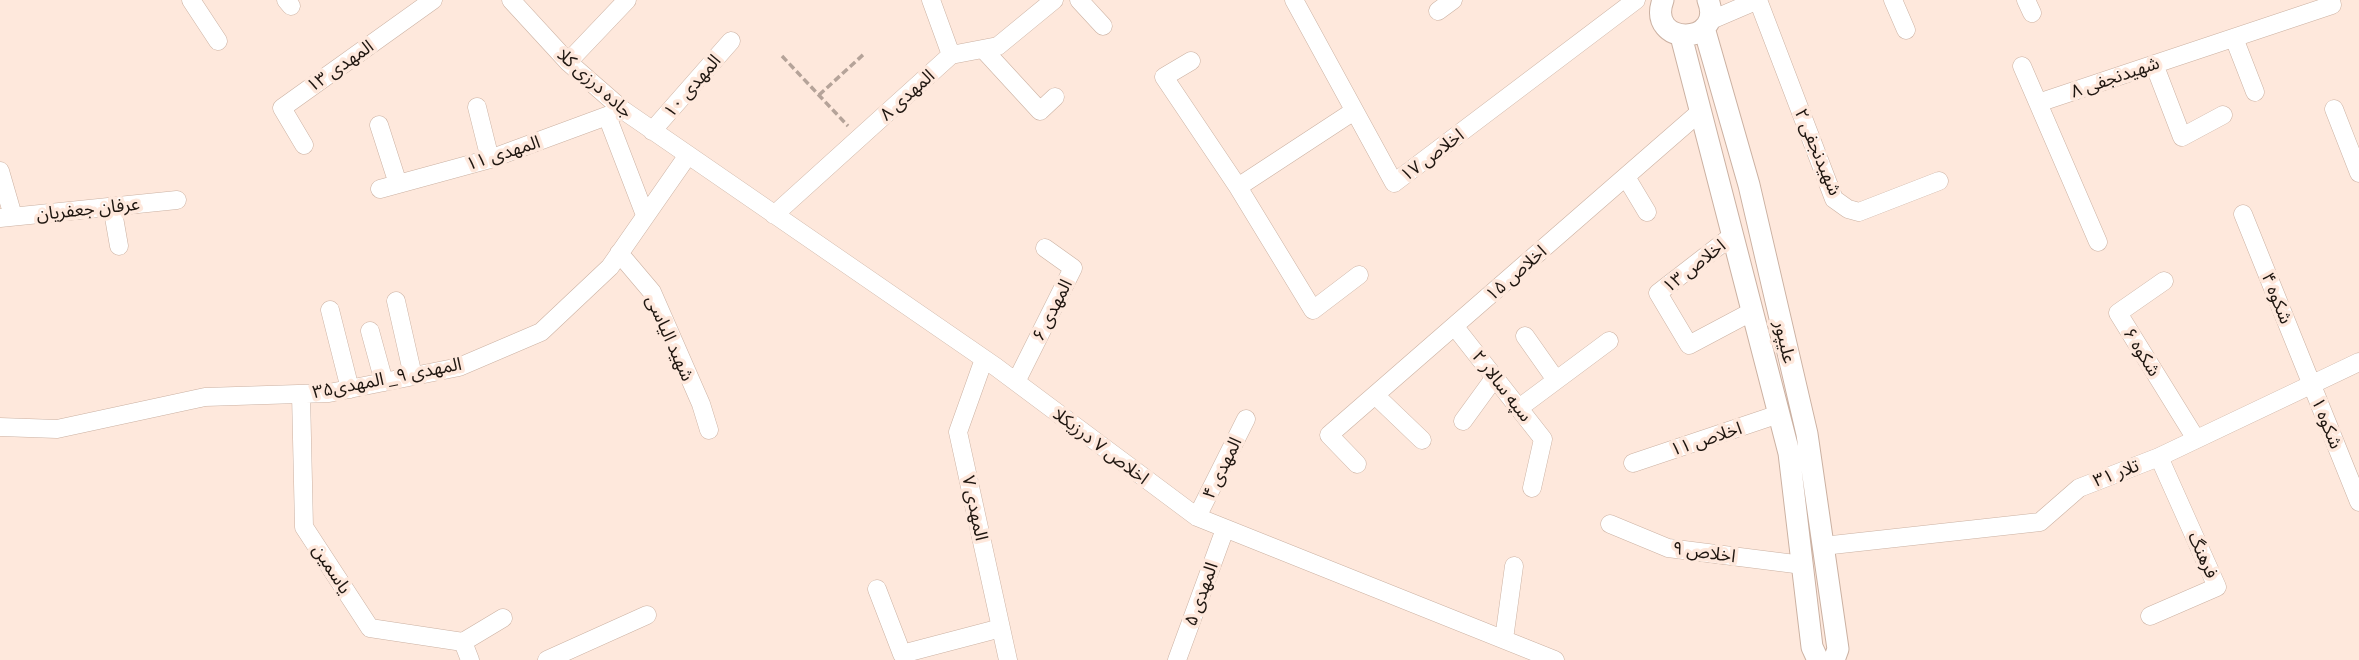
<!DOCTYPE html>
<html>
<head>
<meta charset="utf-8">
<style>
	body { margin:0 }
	canvas { display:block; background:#fee8dc }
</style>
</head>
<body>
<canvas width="2359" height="660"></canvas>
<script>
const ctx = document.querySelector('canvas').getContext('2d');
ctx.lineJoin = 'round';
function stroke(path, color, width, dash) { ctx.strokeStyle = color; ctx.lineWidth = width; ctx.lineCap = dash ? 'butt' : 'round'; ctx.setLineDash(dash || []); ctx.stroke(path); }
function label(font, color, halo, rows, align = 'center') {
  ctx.font = font + ' Ubuntu,"Noto Sans Arabic",sans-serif'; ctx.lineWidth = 7; ctx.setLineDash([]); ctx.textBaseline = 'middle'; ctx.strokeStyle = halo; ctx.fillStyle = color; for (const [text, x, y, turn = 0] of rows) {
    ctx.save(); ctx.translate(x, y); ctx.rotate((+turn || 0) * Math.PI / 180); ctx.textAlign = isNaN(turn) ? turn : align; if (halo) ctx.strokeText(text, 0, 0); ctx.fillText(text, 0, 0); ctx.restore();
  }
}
const path = new Path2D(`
	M782,56L848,126
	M819,95L865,53`);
const minor = new Path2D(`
	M191,0L218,41
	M286,0L291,6
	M511,0L568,62L623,110L996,367L1197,517L1555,660
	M931,0L951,55
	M1079,0L1103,26
	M1294,0L1394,183L1636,0
	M1758,0L1834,199L1848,209L1859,212L1939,181
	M1893,0L1906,30
	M2026,0L2032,13
	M1438,11L1453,0
	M1709,21L1758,0
	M2234,38L2255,92
	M983,49L1040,111L1055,97
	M1191,61L1164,77L1238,187L1354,111
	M568,62L627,0
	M2154,64L2182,137L2223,115
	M2022,66L2038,103
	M477,107L490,159
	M2334,109L2359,173
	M607,116L645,215
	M379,125L398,184
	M652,131L731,41
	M304,145L282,108L433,0
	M0,171L13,216
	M1626,177L1647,212
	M1238,187L1313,310L1359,275
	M380,189L490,159L623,110
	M112,206L119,246
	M2243,214L2359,502
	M774,215L951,55L998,46L1054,0
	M0,218L177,200
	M1733,235L1658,293L1689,345L1753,311
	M2098,242L2038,103L2332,5L2331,0
	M619,253L652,292L701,404L709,430
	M2164,281L2118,313L2196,439
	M396,301L413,376
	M330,310L350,389
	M1455,327L1543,439L1532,488
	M370,331L384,382
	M1525,336L1556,380
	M984,359L958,432L1008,660
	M1016,382L1073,268L1045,248
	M301,394L304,527L370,628L463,642L470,660
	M1375,395L1422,440
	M1519,408L1609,341
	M1463,421L1495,377
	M0,427L57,429L205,397L329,393L459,367L541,332L610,267L688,155
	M1633,463L1779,414
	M1357,464L1329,435L1701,111
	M1197,517L1246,419
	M1610,524L1668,548L1803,565
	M1823,546L2040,522L2079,488L2159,457L2359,362
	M877,589L902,654L1001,628
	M2150,616L2217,587L2159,457
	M1504,639L1514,566
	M463,642L503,618
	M547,660L647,615
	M1177,660L1225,529`);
const major = new Path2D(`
	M1663,0C1646,47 1726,46 1708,0
	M1704,28L1749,185L1807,434L1838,649L1834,660
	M1681,36L1789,453L1812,647L1818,660`);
const streetNames = [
	["المهدی ۱۳",340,66,-35],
	["شهیدنجفی ۸",2115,77,-19],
	["جاده درزی کلا",595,83,42],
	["المهدی ۱۰",692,86,-49],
	["المهدی ۸",907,95,-42],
	["شهیدنجفی ۲",1818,152,67],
	["المهدی ۱۱",503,153,-18],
	["اخلاص ۱۷",1432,155,-37],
	["عرفان جعفریان",88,209,-6],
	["اخلاص ۱۳",1694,266,-38],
	["اخلاص ۱۵",1516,273,-41],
	["شکوه ۴",2277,298,68],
	["المهدی ۶",1052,310,-63],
	["شهید الیاسی",670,338,66],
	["علیپور",1785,342,77],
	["شکوه ۶",2142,352,58],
	["المهدی ۹_ المهدی۳۵",387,378,-11],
	["سپه سالار ۲",1502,386,52],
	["شکوه ۱",2327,423,68],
	["اخلاص ۱۱",1706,439,-18],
	["اخلاص ۷ درزیکلا",1101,446,37],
	["المهدی ۴",1222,468,-64],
	["تلار ۳۱",2116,473,-21],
	["المهدی ۷",975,508,78],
	["اخلاص ۹",1704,552,8],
	["فرهنگ",2203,555,66],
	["یاسمین",332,569,57],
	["المهدی ۵",1201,594,-70]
];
stroke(minor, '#cbb1a2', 19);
stroke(major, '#cbb1a2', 23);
stroke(path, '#b5a399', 3.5, [7, 3.5]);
stroke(minor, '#fff', 18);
stroke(major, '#fff', 21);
label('18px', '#1f1610', '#fee8dc', streetNames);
</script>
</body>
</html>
